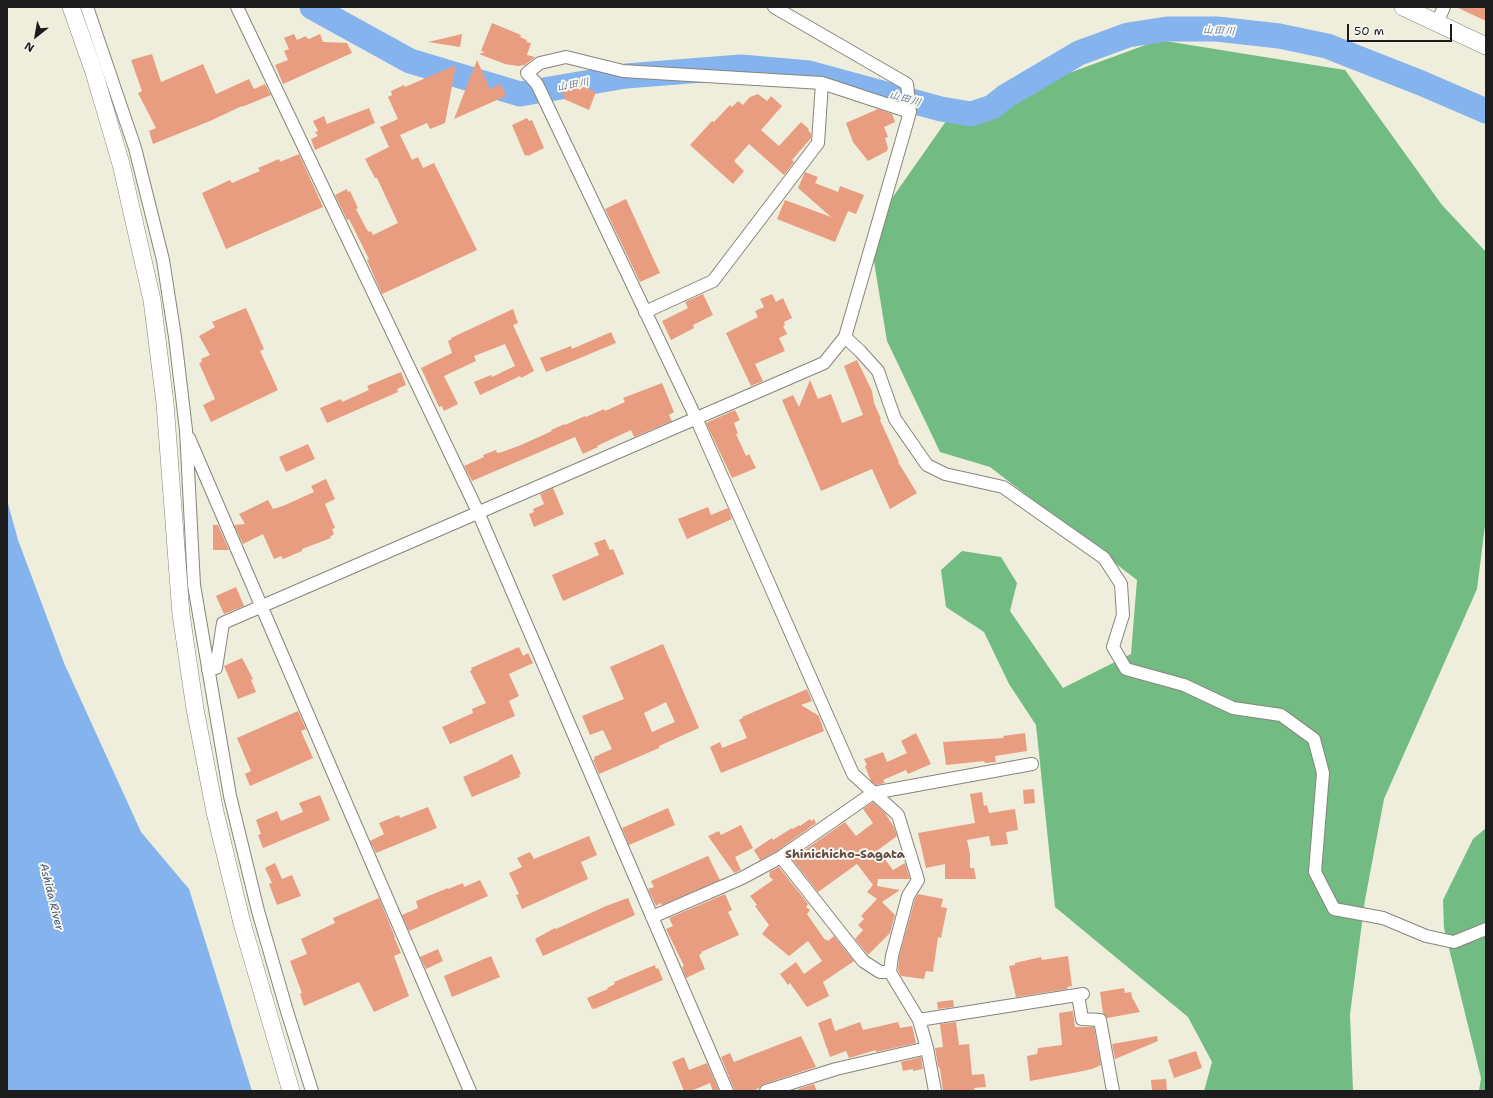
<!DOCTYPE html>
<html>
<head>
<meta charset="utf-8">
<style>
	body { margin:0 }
	#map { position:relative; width:1493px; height:1098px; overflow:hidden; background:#efeddb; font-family:"Shantell Sans",sans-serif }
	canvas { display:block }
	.frame { position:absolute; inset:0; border:8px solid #1c1c1c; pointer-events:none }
	.north { position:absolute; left:16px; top:16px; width:40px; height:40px; -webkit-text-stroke:3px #f6f6f2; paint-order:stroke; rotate:211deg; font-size:11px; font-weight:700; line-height:16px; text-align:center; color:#1c1c1c }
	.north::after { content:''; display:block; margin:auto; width:14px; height:18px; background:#1c1c1c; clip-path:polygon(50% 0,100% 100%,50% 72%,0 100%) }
	.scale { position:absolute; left:1347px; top:24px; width:105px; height:18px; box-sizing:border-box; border:2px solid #1c1c1c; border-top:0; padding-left:5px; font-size:12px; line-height:14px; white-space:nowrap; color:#1c1c1c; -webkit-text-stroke:3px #f6f6f2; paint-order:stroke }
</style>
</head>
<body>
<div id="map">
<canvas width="1493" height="1098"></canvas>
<div class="frame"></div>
<div class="north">N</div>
<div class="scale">50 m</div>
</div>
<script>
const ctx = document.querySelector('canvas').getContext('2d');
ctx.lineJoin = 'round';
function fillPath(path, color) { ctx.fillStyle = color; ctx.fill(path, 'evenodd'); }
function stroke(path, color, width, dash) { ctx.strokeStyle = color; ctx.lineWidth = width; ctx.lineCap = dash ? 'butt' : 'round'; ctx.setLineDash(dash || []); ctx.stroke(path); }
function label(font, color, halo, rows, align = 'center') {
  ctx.font = font + ' "Shantell Sans","Klee One",sans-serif'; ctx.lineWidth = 4; ctx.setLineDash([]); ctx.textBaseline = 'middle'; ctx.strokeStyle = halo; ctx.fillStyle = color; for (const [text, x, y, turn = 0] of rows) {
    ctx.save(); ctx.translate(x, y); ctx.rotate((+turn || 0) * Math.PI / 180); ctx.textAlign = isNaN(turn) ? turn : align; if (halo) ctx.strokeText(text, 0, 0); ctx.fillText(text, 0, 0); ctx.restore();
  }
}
const forest = new Path2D(`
	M1159,40L1345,70L1442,205L1486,252V518L1477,589L1384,799L1365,900L1350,1014L1353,1091H1204L1212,1062L1188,1017L1055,907L1036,725L1009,684L984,632L946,607L941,570L962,551L1001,557L1017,583L1010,611L1063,688L1131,654L1137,580L990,467L940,452L887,341L869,231L949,117Z
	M1486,828V1091H1479L1481,1078L1444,928L1443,900L1473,839Z`);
const water = new Path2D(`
	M7,500L18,540L64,663L141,832L189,889L252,1091H7Z`);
const river = new Path2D(`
	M312,7L410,61L520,94L626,76L741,67L809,73L941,109L971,114L992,107L1006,96L1079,53L1128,35L1167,29H1217L1279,36L1327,46L1421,83L1486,111`);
const building = new Path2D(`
	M1456,7H1486V21Z
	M492,23L521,35L520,37L527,40L526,42L531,43L527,55L535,57L525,65L518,66L505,64L479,54L485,52L481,51Z
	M294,34L297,40L306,36L307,38L309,39L320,34L323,42L347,43L352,53L283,84L275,65L288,60L284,51L289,49L284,38Z
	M462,34L460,47L428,42Z
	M152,54L161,82L203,64L216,94L249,79L254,89L265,84L271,95L242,107V106L210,121L153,144L149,131L156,128L138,93L142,91L131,60Z
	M477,60L490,89L501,84L506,96L454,119Z
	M456,65L445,123L430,129L427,123L400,135L412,160L418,157L423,168L434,163L477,250L382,294L367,260L369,259L349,219L347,220L335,195L347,189L348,192L350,191L358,208L356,209L367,230L369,232L371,231L373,235L398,223L377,178H375L365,159L389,147L380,127L398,119L388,97L392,95L391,91L404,85L405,87Z
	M568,80L596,92L589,110L564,99L565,96L562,95Z
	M758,94L767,101L771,96L782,106L761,130L779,146L801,122L809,129L808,130L811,134V138L792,160L794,162L784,175L749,144L734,161L744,171L733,184L690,145L712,121L714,122L730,105L732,107L738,101L743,105L750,97Z
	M369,108L375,123L315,150L311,139L318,136L315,132L318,131L313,121L324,116L327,124Z
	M878,109L892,114L895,122L884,127L888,137L885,138L888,148L887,151L868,161L853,142L846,123Z
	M527,118L529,121L532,120L544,148L528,156L527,155L525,156L512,125Z
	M299,154L323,207L226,249L202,193L230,180L232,183L260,171L258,168L279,159L280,162Z
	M805,172L818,177L815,183L838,192L840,186L864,195L856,214L848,211L835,242L777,219L785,200L831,217L798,188Z
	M626,199L660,273L640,282L605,209Z
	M703,294L713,315L693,325L694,328L671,340L662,321L688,308L685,302Z
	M772,294L776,302L783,298L792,318L784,322L785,325L783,326L787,334L779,338L785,351L755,364L763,381L751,386L726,333L758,317L755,311L764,307L760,299Z
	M246,308L264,349L260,351L278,390L211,422L203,405L215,399L199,363L202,362L201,359L210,355L199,336L215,327L212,322Z
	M513,309L518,323L513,325L534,371L521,378L520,376L480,395L474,382L491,375L492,377L515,366L505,344L495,348L474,356L476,361L444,376L458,404L444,411L442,406L439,407L421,368L452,353L448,341L452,339L451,338Z
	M611,332L616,343L546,372L540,358L571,346L572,349Z
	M857,360L872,391L874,403L881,419L880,420L899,462H898L917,493L890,509L872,469L821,491L782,400L793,395L799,407L810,380L818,399L831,394L842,423L863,415L844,366Z
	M401,372L406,385L397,389L398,392L327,423L320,408L341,399L342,402L369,390L367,386Z
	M662,383L674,412L669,415L672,421L634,437L631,430L597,446L598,447L583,454L575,437L472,481L464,466L484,457L483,455L496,450L497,453L502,452L521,445L552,431L551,430L565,424V425L585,416L586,417L604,409L605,411L625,402L623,398Z
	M735,410L740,420L734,423L738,434H736L746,456L749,454L756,468L732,478L706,423Z
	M308,444L315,459L286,472L279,457Z
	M326,479L335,499L325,504L335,528L332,529L334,534L330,537L331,538L302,549V551L283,559L281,556L274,559L263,534L243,544L234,525L245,524L239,514L268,500L273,509L283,506L314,492L311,486Z
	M553,488L564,514L534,527L529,514L534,512L533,509L544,504L540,494Z
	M708,507L711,515L728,508L732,519L687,539L678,519Z
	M213,525H218L229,550H213Z
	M605,539L610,550L613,549L624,574L563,601L552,575L599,555L594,543Z
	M236,587L244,606L224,614L216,596Z
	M663,644L699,728L659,746V748L599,774L593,760L595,759L594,757L612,749L603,730L590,735L582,716L624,699L610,667ZM666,702L675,722L652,732L644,713Z
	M519,647L523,656L528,653L533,663L509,674L519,696L509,701L515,716L450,744L442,727L473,713L472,709L486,703L470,671L472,670L471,668Z
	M242,658L253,679L251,680L256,692L238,699L224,666Z
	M807,689L812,701L801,705L819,716L824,731L721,773L710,747L720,742L722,748L747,738L739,720L743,718L742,717Z
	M298,711L306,729L301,731L313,758L250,786L245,774L251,771L237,738Z
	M916,733L931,764L908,774L906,770L883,780L885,783L876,785L871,781L865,766L867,765L864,759L883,752L887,762L907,753L901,741Z
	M1025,733L1027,751L995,756L996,762L985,763L984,761L946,765L943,742L1004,738L1003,736Z
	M512,754L521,774L519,775L520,777L472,797L463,777L499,761V760Z
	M1034,789L1035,803L1024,804L1023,790Z
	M982,792L984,806L987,805L989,813L1015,809L1018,830L1006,832L1008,844L991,846L989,836L967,840L970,854V868H974L976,879H945V864L926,868L918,833L975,823L970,794Z
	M320,795L330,820L263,848L258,835L261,834L256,820L277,811L281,821L303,812L299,803Z
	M873,802L885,813L894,827L897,836L878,850L893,870L905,863L910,879H878L877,886L900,890L882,902L895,915L890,933L868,955L855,939L863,930L858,925L864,919L861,916L877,899L867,892L873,885L857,864L818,892L792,859L845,822L856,836L873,823L863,809Z
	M428,807L437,828L376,853L370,841L384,834L379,823L399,815L400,818Z
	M668,808L675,825L629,845L622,828Z
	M810,819L811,821L814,819L816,823L777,851L760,860L754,850L772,838L773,840L792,828L793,829L799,825L800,826Z
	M741,825L753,848L735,857L741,870L734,873L708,836L719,831L721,835Z
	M589,836L597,855L581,862L588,879L522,909L516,895L519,894L509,873L522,867L517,858L530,852L534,859Z
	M708,856L720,880L662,905L661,903L656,906L648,889L654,887L651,881Z
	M275,863L282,879L292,875L301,896L277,905L269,884L272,883L265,868Z
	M779,867L808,904L806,907L810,910L807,914L825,940L826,939L828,941L834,936L854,961L823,982L829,996L807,1007L790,983L788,985L780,974L796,962L804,974L822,961L808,941L789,956L762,934L769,925L755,906L757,905L750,896L773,880L769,876L770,874L769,872Z
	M480,880L488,896L409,931L402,915L418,908L416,901L448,888V889L463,883L464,887Z
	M725,894L732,910L728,912L739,935L701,952L702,953L699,955L705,969L686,978L682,967L684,966L666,929L673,926L669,918Z
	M918,894L943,899L941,907L947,908L941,938L938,937L933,972L926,971L924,979L901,976L898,970L899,957L915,899Z
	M379,898L395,937H394L401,953L394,956L409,996L374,1012L359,982L304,1006L300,994L302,993L290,961L307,954L301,939L335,923L333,918Z
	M628,898L635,915L543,956L535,939L555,928L556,929L606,906Z
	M438,949L443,961L426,969L420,957Z
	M491,956L500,977L452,997L444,976Z
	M1068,956L1072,986L1067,987L1068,989L1016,997L1009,966L1015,965V963L1041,957L1042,960Z
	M655,965L656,969L658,968L663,980L594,1009V1008L592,1009L587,998L608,989L607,988L615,984L614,982Z
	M1124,988L1125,993L1131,992L1132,997L1140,1012L1107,1018L1103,1013L1100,992Z
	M953,1000L954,1007L938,1009L937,1002Z
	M1073,1011L1075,1027H1094L1101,1065L1092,1069L1073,1073L1030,1081L1027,1056L1037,1054L1038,1048L1062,1045L1059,1013Z
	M831,1018L835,1031L860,1022L863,1030L898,1022L900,1028L912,1026L916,1043L876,1052V1050L849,1058L846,1051L830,1057L818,1023Z
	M956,1022L959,1045L969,1044L972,1075L984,1074L986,1087L974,1088L975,1091H943L940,1069L938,1066L935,1048L943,1047L940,1024Z
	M801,1036L816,1067L764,1084L759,1088L753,1091H735L721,1057L730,1053L734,1062Z
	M1157,1036L1158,1041L1115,1059L1112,1044Z
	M1196,1051L1202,1068L1174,1078L1168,1060Z
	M684,1057L689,1070L707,1063L719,1091H713L710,1083L691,1091H684L672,1062Z
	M921,1057L923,1069L913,1071V1069L903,1071L901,1062Z
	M1166,1079L1167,1091H1152L1151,1080Z
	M814,1084L817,1091H799L798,1089Z`);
const street = new Path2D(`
	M87,7L135,148L163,260L175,337L186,430L194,585L230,796L258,911L286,1008L312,1091
	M237,7L478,512L727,1091
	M1437,23L1444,7
	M910,112L822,83L623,71L566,57L540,63L527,73L537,84L696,418L853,774L898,815L918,880L908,896L892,956L890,972L919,1020L927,1048L935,1091
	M645,312L713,281L818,143L822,83
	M845,337L860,351L878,371L895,419L927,465L945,474L1003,487L1104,558L1121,584L1123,615L1113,647L1126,669L1184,685L1233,708L1281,715L1314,739L1323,773L1315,872L1334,909L1383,918L1426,936L1454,942L1486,929
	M189,438L470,1091
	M208,670L216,668L223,623L824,363L845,337L910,112L907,84L774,7
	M781,857L863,961L880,972H890
	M652,917L742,878L781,857L873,793L1032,764
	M1078,995L1082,1019L1100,1020L1113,1091
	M919,1020L1083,994
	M766,1091L836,1069L927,1048`);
const secondary = new Path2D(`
	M71,7L94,72L121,164L152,300L165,403L181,614L195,709L215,812L242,923L291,1091
	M1403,7L1486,46`);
const waterNames = [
	["山田川",1219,31,3],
	["山田川",573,85,-10],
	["山田川",905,99,16],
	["Ashida River",51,897,76]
];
const quarterNames = [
	["Shinichicho-Sagata",845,855]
];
fillPath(forest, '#72bc84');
fillPath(water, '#84b3ee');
stroke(river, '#84b3ee', 25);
fillPath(building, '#e99d80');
stroke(street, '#86847c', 14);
stroke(secondary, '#86847c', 18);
stroke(street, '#fff', 12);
stroke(secondary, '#fff', 17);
label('italic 11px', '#465870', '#f6f6f2', waterNames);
label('bold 12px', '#64493f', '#f6f6f2', quarterNames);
</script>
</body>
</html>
